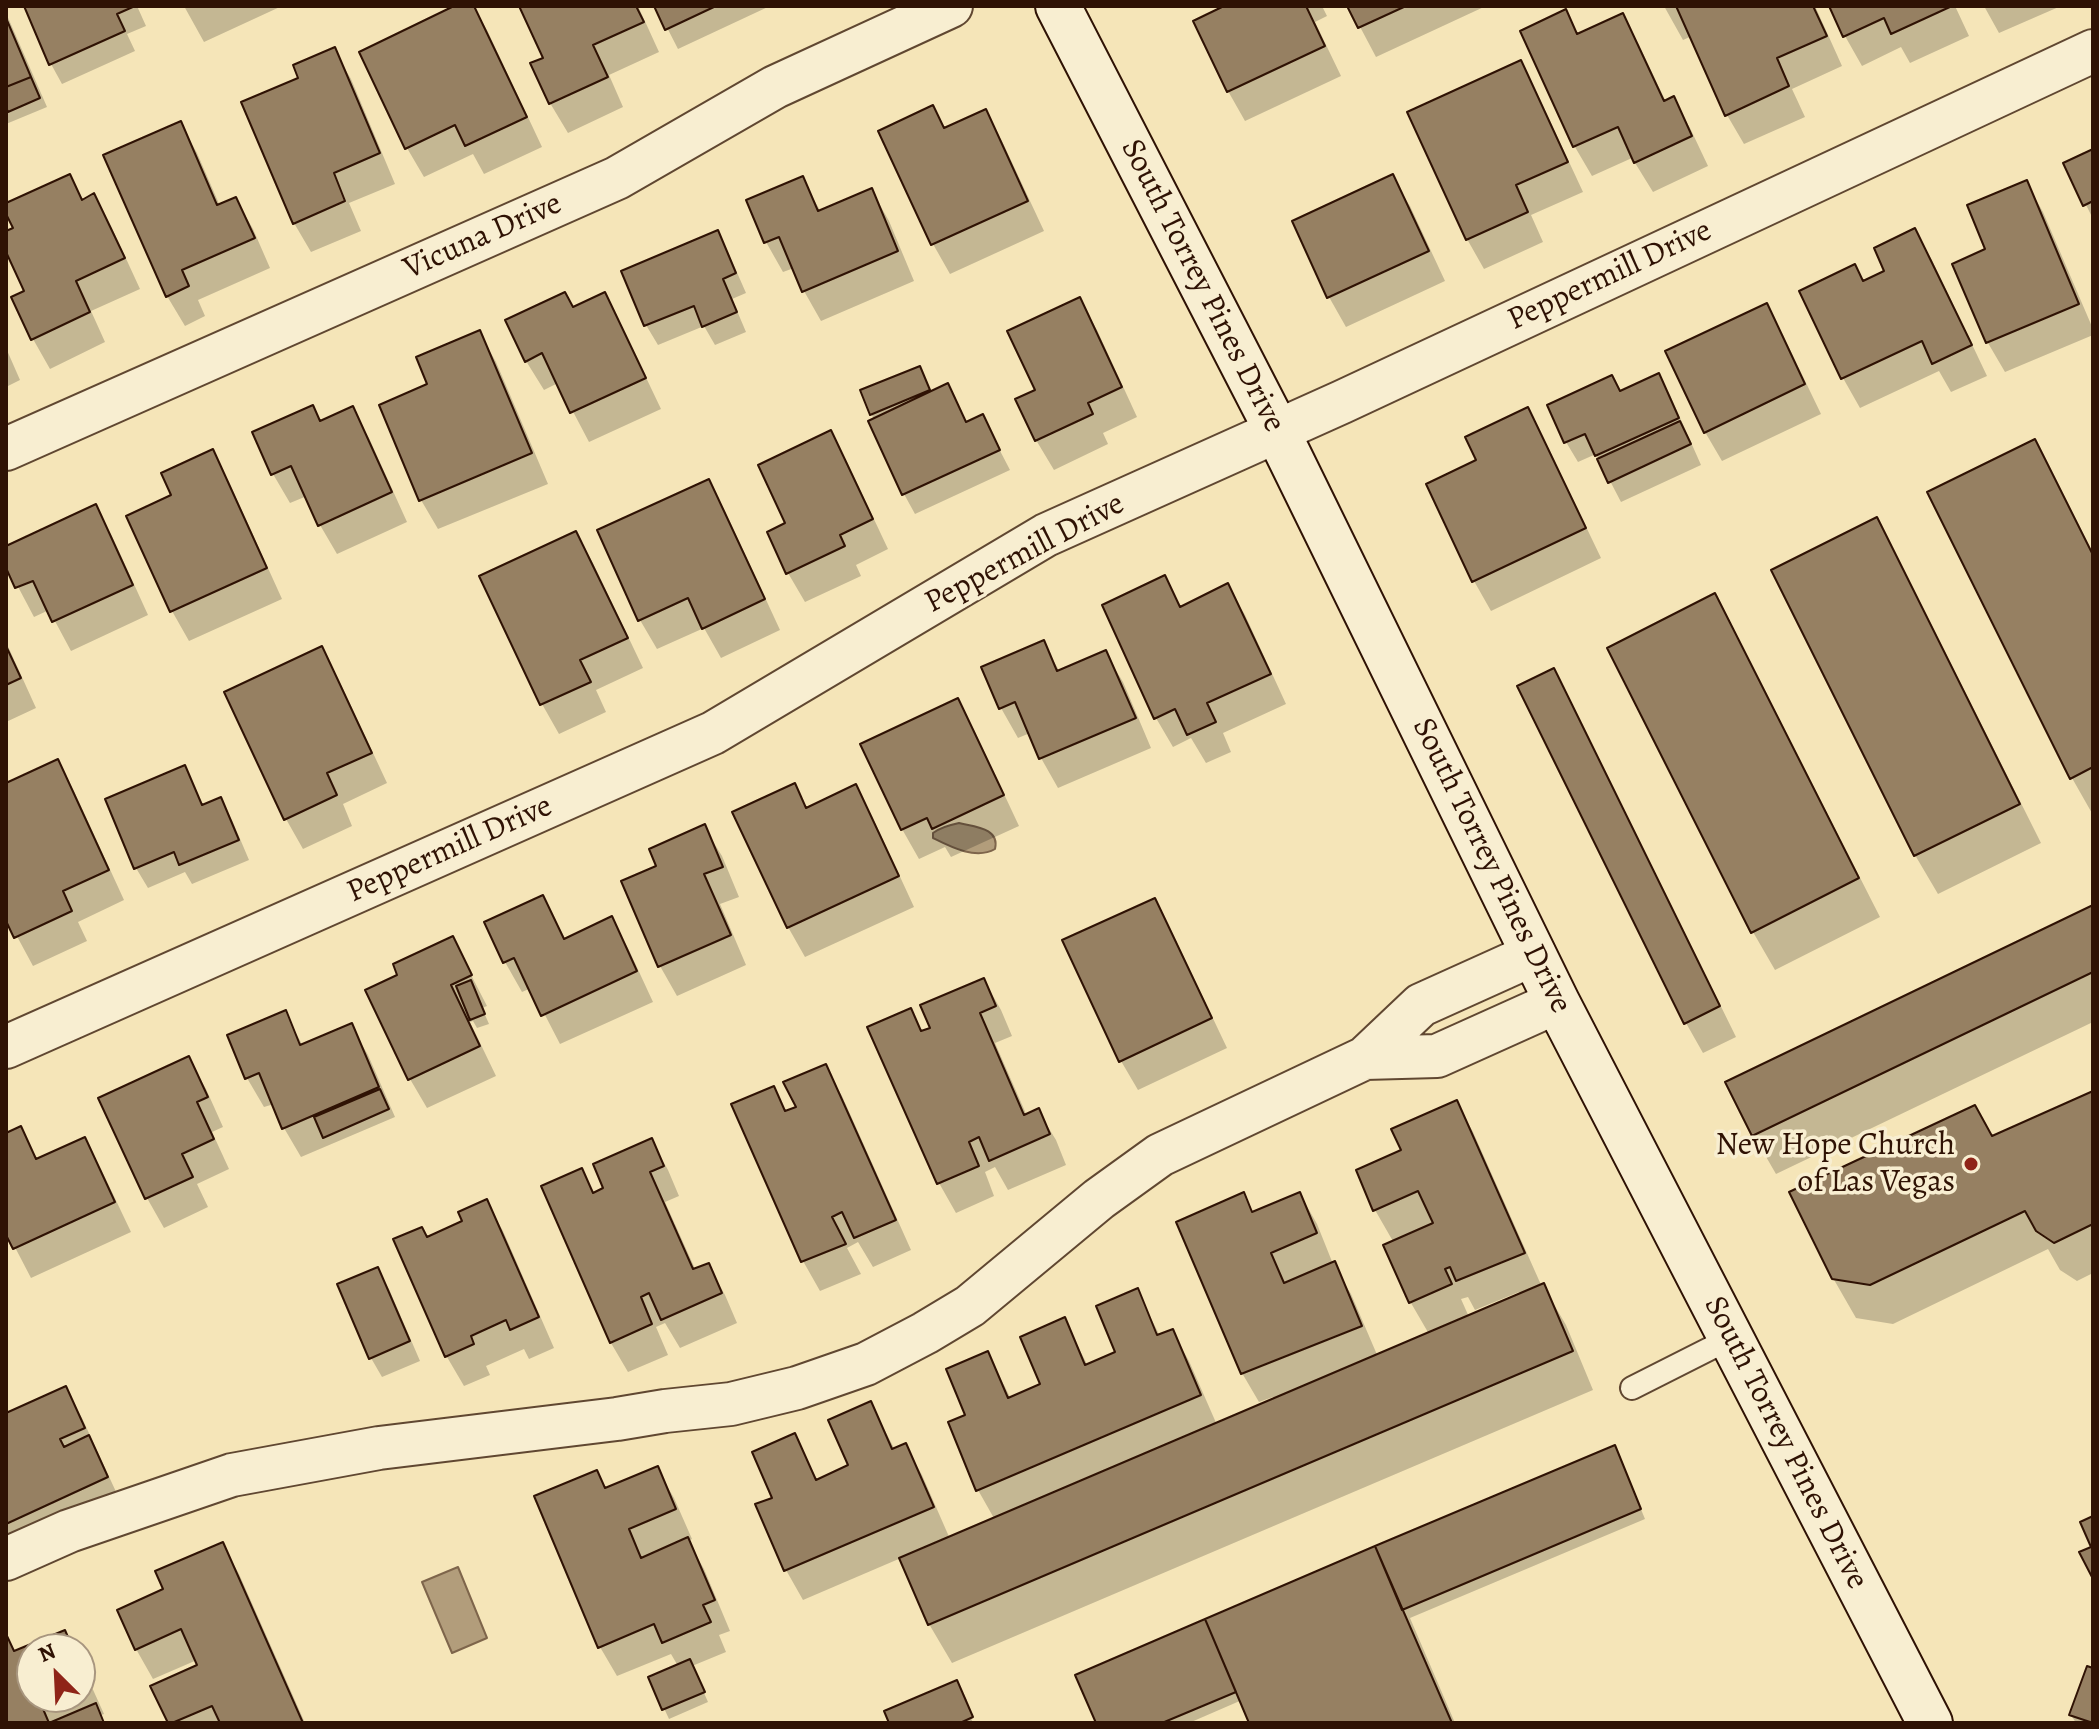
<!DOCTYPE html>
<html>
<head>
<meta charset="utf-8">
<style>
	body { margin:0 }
	#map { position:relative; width:2099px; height:1729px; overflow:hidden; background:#f5e5b8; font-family:Alegreya,serif }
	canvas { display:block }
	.frame { position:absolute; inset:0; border:8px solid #2f1204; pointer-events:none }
	.north { position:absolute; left:16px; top:1633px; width:80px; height:80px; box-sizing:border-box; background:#f8eed1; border:2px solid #a8967f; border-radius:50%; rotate:336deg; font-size:22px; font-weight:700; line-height:32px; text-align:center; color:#2f1204 }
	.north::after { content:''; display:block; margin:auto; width:28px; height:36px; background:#8f2418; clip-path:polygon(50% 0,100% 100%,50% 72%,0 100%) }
</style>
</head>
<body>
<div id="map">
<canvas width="2099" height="1729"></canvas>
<div class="frame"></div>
<div class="north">N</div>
</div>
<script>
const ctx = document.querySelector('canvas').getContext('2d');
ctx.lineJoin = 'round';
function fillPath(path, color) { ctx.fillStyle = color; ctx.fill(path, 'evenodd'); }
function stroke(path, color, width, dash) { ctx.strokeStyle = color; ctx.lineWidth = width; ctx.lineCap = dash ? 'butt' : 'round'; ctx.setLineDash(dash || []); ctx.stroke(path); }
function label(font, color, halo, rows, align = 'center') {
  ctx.font = font + ' Alegreya,serif'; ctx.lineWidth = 7; ctx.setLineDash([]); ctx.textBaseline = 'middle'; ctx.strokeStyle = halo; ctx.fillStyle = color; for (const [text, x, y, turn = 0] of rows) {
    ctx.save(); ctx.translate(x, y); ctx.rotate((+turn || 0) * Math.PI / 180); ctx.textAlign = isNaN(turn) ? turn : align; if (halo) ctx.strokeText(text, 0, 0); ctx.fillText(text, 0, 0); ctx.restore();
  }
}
const water = new Path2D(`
	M959,823C975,827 1000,828 995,849C976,860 951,847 933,838V833C941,827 949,825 959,823Z
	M458,1567L487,1638L452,1653L422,1582Z`);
const shadow = new Path2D(`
	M26,6H137L146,26L127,34L135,51L62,84L51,64Z
	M184,6H282L204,42Z
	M458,6H473L487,30L542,147L484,174L473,154L424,177L407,148Z
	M521,6H638L659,52L609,75L623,107L568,133L550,103L546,59Z
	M656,6H770L678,49Z
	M1229,6H1322L1327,16L1315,22L1341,76L1245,121L1228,91L1195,22Z
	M1349,6H1486L1376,57Z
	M1664,6H1815L1842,66L1792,89L1805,117L1744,144L1727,115L1692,36L1683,40Z
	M1831,6H1955L1969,36L1910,63L1901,47L1862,66L1845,36Z
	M1984,6H2061L1999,33Z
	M1565,12L1579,35L1622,15L1639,45L1666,102L1673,98L1690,128L1708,166L1653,192L1632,158L1592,176L1575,147L1522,32Z
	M6,13L47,107L6,124Z
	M334,50L351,79L395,184L349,203L361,231L311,252L294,223L301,79Z
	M1520,63L1537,93L1583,192L1531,215L1543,242L1484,269L1467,239Z
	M932,108L945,130L985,112L1002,141L1044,231L950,274L933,244L881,132Z
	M180,123L197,153L220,206L236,199L253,229L270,268L198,300L205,316L185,326L167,296Z
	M2093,151V219L2066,164Z
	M69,176L84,201L94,196L111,226L140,289L91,311L105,342L50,369L33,339L27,292L6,247V233L15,229L6,210V205Z
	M1392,177L1410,206L1445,281L1346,327L1329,297Z
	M802,179L821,212L872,191L889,221L914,281L821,321L804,291L794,268L783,272L766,242Z
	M2026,182L2043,212L2093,329V335L2005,372L1988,343L1955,265L1988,250Z
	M1915,231L1932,260L1987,376L1951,392L1939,371L1860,408L1843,378L1802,292L1864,283L1887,271Z
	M717,233L728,252L746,293L732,299L746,332L715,345L704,326L658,345L646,325Z
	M604,295L621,325L661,409L589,442L558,383L544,390L526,361L573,309Z
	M1080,300L1097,330L1137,417L1103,433L1108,444L1054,470L1036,440L1038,391Z
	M1766,306L1783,335L1821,414L1722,461L1705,432Z
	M479,332L496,362L548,484L438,529L421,500L430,385Z
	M6,348L20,380L6,387Z
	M1658,376L1670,395L1701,465L1621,502L1596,454L1578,462L1566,442L1550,406L1620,393Z
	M924,378L931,394L947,386L967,424L982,416L1010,470L915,514L904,494L870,422L875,420L871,414Z
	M352,409L369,438L407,522L337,554L320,525L307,496L290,503L273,474L321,423Z
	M1527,409L1544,439L1601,558L1491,611L1474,581L1429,485L1479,461Z
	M830,433L847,462L888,549L856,565L861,576L805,602L788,573V524Z
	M2034,441L2056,480L2093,554V815L2072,778Z
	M212,452L229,482L282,599L189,641L172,611L128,517L174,496Z
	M708,481L725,511L780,630L721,658L704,628L657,649L640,620Z
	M95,506L112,536L148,615L71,651L49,610L34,617L6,564V548Z
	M1876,520L1898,558L2041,843L1938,894L1915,855L1773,571Z
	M576,533L593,563L643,668L596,690L606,712L559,734L542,704L482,577Z
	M1164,578L1182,608L1228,586L1245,615L1286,704L1223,733L1231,752L1206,763L1191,738L1173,747L1156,718Z
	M1714,596L1736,634L1880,917L1775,970L1753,932Z
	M6,642L36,708L6,722Z
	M1043,643L1060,672L1105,652L1123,682L1151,748L1058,788L1041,758L1030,733L1018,738L1001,708L984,668Z
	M321,649L338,678L387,783L343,804L352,826L303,849L286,819Z
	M1553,671L1570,700L1736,1037L1703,1053L1686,1023L1520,687Z
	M957,701L974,730L1019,826L951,857L945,847L919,859L902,829Z
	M57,762L74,791L124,900L78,922L87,941L33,966L6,916V786Z
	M184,767L204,807L220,800L232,820L249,860L192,884L185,872L148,888L136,868Z
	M794,786L807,809L855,787L872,816L914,907L805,957L788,927Z
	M704,827L722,856L739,897L720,904L746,965L677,996L660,966L658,867Z
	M543,897L566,940L611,919L628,948L653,1002L560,1044L531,988L522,992L505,962L487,923Z
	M1154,900L1171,930L1227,1048L1138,1090L1121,1061Z
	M2093,908V1022L1776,1174L1754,1136L1728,1083Z
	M452,938L487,1006L482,1008L489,1024L477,1028L473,1021L470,1022L496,1076L427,1108L410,1079Z
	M984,980L1001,1010L1012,1036L995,1043L1027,1116L1038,1111L1056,1140L1066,1165L1008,1190L995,1167L985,1172L994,1196L956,1213L939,1183L910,1011L923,1033L933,1029Z
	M285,1013L303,1046L351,1026L368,1055L395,1117L301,1157L284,1128L274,1104L264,1107L247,1078Z
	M188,1059L206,1089L223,1127L212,1132L229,1169L197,1184L208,1207L164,1228L147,1198L101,1099Z
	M825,1067L842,1096L911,1250L873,1267L858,1242L847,1248L861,1274L820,1291L803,1261L734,1105L773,1089L787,1113L798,1108Z
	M2093,1093V1273L2077,1281L2060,1270L2048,1249L1893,1324L1856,1318L1833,1278L1992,1139Z
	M1456,1102L1473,1132L1542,1287L1543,1286L1566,1325L1593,1390L952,1663L929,1624L901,1558L803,1600L786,1570L758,1505L774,1499L794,1435L818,1481L851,1466L871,1404L895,1450L905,1445L922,1475L950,1539L995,1520L978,1490L968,1417L988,1353L1011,1399L1043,1385L1064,1320L1088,1366L1117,1353L1137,1291L1160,1336L1172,1331L1189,1361L1217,1425L1274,1401L1273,1397L1259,1402L1242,1373L1243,1195L1254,1214L1300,1194L1317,1224L1333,1264L1351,1294L1378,1357L1429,1334L1411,1303L1386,1246L1394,1243L1375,1210L1403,1151ZM1519,1292L1520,1296L1469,1317L1461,1299L1468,1297L1475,1310Z
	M20,1129L38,1160L84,1139L101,1169L131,1232L31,1278L6,1230V1136Z
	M651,1140L668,1170L679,1196L665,1202L696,1271L708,1265L725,1295L737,1323L680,1348L665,1323L656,1327L668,1355L628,1372L611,1343L543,1187L581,1170L595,1194L606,1189Z
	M486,1202L503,1231L554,1348L529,1359L524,1349L486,1366L490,1375L464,1386L447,1357L396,1240L427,1239L465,1222Z
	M377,1269L389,1289L420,1361L382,1377L371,1358Z
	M65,1388L82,1418L123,1507L6,1561V1415Z
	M1619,1457L1645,1519L1410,1618L1455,1723H1252L1242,1700L1189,1723H1098Z
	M657,1469L674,1498L692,1539L688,1541L704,1569L730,1631L719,1635L726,1652L692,1666L708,1702L669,1719L650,1678L678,1666L671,1654L617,1676L600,1647L596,1472L606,1490Z
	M222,1544L239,1574L305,1723H170L199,1666L197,1660L153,1679L136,1649L166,1590Z
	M64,1633L73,1649H32V1697H80V1661L104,1714L101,1715L105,1723H6V1638L15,1653Z
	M2093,1670V1723H2076L2071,1715Z
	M956,1682L967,1700H964L973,1723H891Z`);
const building = new Path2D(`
	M24,6H135L117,14L125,31L49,65Z
	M454,6H474L527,117L465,146L455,125L405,149L359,52Z
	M519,6H636L644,22L593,45L608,77L549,104L530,63L543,58Z
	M654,6H716L665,30Z
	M1224,6H1306L1325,46L1227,92L1193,21Z
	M1347,6H1406L1358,28Z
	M1676,6H1813L1827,36L1777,58L1789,86L1725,116Z
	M1829,6H1952L1891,34L1884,18L1843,37Z
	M1566,9L1577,34L1623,13L1664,101L1674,96L1692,136L1634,163L1618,127L1573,147L1520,31Z
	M6,18L31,77L6,87Z
	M335,47L380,153L334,173L345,201L293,224L241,102L298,78L293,65Z
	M1521,60L1568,162L1516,185L1528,212L1466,240L1407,112Z
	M31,77L40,98L8,112L6,107V87Z
	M933,105L944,128L986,109L1028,201L931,245L878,131Z
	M181,121L217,205L236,197L255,238L182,270L189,286L166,297L103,155Z
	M2093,149V201L2083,206L2063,163Z
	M70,174L82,200L94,193L125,258L76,281L90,312L31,340L11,297L24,291L6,252V231L13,228L6,214V203Z
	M1393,174L1429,251L1327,298L1292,221Z
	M803,176L818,211L872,188L898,251L802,292L779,237L764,243L746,200Z
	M2027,180L2079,304L1986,343L1952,264L1985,249L1967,205Z
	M1915,228L1972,345L1932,364L1922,341L1841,379L1799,291L1855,264L1863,281L1884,271L1874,248Z
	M718,230L736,273L723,279L737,312L702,327L694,306L644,326L621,271Z
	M565,292L573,307L605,292L646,378L570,413L542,353L525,362L505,320Z
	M1080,297L1122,387L1088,403L1093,414L1035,441L1015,399L1035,390L1007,331Z
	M1767,303L1805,384L1704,433L1665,351Z
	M480,330L532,453L419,501L379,405L427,384L416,357Z
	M920,366L930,390L870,415L860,390Z
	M1659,373L1679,418L1595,456L1585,434L1564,443L1547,405L1612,375L1620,391Z
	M948,383L966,422L983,414L1000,450L902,495L868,421Z
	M313,405L320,421L353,406L392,492L318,526L291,466L271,475L252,432Z
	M1528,407L1586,528L1472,582L1426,484L1476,460L1465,437Z
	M1680,421L1691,444L1608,483L1597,459Z
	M831,430L873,519L840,535L845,546L786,574L767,532L785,523L758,465Z
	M2035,439L2093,555V767L2070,779L1927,492Z
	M213,449L267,568L170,612L126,516L171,495L161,473Z
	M709,479L765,599L702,629L688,598L638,621L597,530Z
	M96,504L133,585L52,622L33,581L15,588L6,568V546Z
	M1877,517L2020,804L1914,856L1771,570Z
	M576,531L628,638L580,660L591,682L540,705L479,576Z
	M1165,575L1180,607L1228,583L1271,674L1207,703L1216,722L1187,735L1175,709L1154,719L1102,605Z
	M1715,593L1859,878L1751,933L1607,648Z
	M1044,640L1057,671L1106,650L1136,718L1039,759L1015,702L999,709L981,667Z
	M6,646L21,678L6,685Z
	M322,646L372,753L327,773L337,795L284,820L224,692Z
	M1554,668L1720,1006L1684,1024L1517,686Z
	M958,698L1004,795L932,829L927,818L901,830L860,744Z
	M58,759L109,870L63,891L72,911L14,938L6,921V783Z
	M185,765L202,805L221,797L239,840L179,865L174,852L134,869L105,799Z
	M795,783L806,808L856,784L899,876L787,928L732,812Z
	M705,824L723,867L704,874L731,935L658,967L621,881L656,866L649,849Z
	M543,895L564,939L612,916L637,971L541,1016L514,958L503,963L484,922Z
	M1155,898L1212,1018L1119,1062L1062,940Z
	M2093,905V972L1752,1136L1725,1082Z
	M453,936L472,975L451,985L480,1046L408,1080L365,990L397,975L393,964Z
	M984,978L996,1006L980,1013L1024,1115L1039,1108L1050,1134L989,1161L979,1137L969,1142L979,1166L937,1184L867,1027L911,1008L921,1031L930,1028L920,1005Z
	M471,980L485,1014L470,1020L456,986Z
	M286,1010L300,1045L352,1023L379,1087L282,1129L259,1073L245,1079L227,1035Z
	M189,1056L208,1097L197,1102L214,1139L182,1154L193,1177L145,1199L98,1098Z
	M826,1064L896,1220L854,1238L842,1212L832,1217L846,1244L801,1262L731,1104L774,1086L785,1111L796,1107L783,1082Z
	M380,1089L389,1109L323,1138L314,1117Z
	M2093,1091V1224L2054,1243L2036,1231L2025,1211L1870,1285L1832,1279L1789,1192L1975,1105L1992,1136Z
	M1457,1100L1525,1253L1456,1281L1450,1267L1445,1269L1452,1284L1409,1303L1383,1245L1433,1223L1418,1191L1373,1211L1356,1170L1401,1150L1391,1129Z
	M21,1126L36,1159L85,1137L115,1202L13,1249L6,1235V1133Z
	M652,1138L664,1166L650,1172L693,1269L709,1263L722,1293L661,1320L649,1293L641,1297L652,1324L610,1343L541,1186L582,1168L593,1193L603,1188L593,1164Z
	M1244,1192L1252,1212L1300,1192L1317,1233L1271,1253L1284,1283L1335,1261L1362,1326L1241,1374L1176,1222Z
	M487,1199L539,1317L510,1330L506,1320L471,1336L474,1344L445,1357L393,1239L422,1227L427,1237L462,1221L458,1212Z
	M378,1267L410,1341L369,1359L337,1284Z
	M1544,1283L1573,1351L928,1625L899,1558Z
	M1138,1288L1157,1335L1173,1329L1201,1395L976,1491L948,1422L965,1415L946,1369L988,1351L1008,1398L1040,1384L1020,1337L1065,1317L1085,1365L1115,1352L1096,1306Z
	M66,1386L85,1428L60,1439L64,1447L89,1435L108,1477L6,1524V1413Z
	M871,1401L892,1449L906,1443L934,1507L784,1571L755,1504L772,1498L752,1452L795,1433L816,1480L848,1465L828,1420Z
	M1615,1445L1641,1509L1402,1610L1375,1546Z
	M658,1466L676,1509L629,1529L641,1558L688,1537L715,1600L703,1605L711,1622L662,1643L654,1624L598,1648L534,1496L597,1470L605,1488Z
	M2093,1516V1579L2079,1552L2091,1547L2080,1522Z
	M223,1542L303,1723H220L212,1706L172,1723H168L150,1686L197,1665L181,1629L135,1650L117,1610L163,1589L155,1571Z
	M1375,1546L1452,1723H1249L1205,1619Z
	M1205,1619L1236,1692L1162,1723H1096L1075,1675Z
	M65,1630L73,1649H32V1697H38L49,1723L96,1703L104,1723H6V1636H7L14,1651Z
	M690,1659L705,1692L662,1710L648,1677Z
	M2087,1666L2093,1668V1723L2069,1715Z
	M957,1680L973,1717L960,1723H889L884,1711Z`);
const lane = new Path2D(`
	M1632,1388L1731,1338`);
const street = new Path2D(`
	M6,449L617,178L775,87L951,6
	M6,1047L713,733L1046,535L1342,402L2093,51
	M1365,1058L1437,1056L1557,1002
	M6,1559L69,1531L232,1475L379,1448L617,1419L665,1411L731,1404L797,1388L866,1364L925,1333L970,1306L1099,1199L1160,1155L1365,1058L1421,1005L1534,954`);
const secondary = new Path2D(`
	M1058,6L1277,431L1557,1002L1930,1723`);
const markers = [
	[1971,1164,8,"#8f2418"]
];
const streetNames = [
	["Vicuna Drive",483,237,-24],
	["Peppermill Drive",1610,276,-25],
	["South Torrey Pines Drive",1202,286,63],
	["Peppermill Drive",1025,554,-28],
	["Peppermill Drive",450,850,-24],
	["South Torrey Pines Drive",1491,866,64],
	["South Torrey Pines Drive",1785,1443,63]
];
const poiNames = [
	["New Hope Church",1955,1146],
	["of Las Vegas",1955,1183]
];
fillPath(water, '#b29d7b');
stroke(water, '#7e654b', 2);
fillPath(shadow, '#0003');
fillPath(building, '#968062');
stroke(building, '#2f1204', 2);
stroke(lane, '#604731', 26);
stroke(street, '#604731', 46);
stroke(secondary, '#2f1204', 48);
stroke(lane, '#f8eed1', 22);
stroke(street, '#f8eed1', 42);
stroke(secondary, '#f8eed1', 44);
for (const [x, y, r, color] of markers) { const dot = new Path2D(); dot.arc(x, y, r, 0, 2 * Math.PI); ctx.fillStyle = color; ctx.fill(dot); stroke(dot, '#f8eed1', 3); }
label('32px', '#2f1204', '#f8eed1', streetNames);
label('32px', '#2f1204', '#f8eed1', poiNames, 'right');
</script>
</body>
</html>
